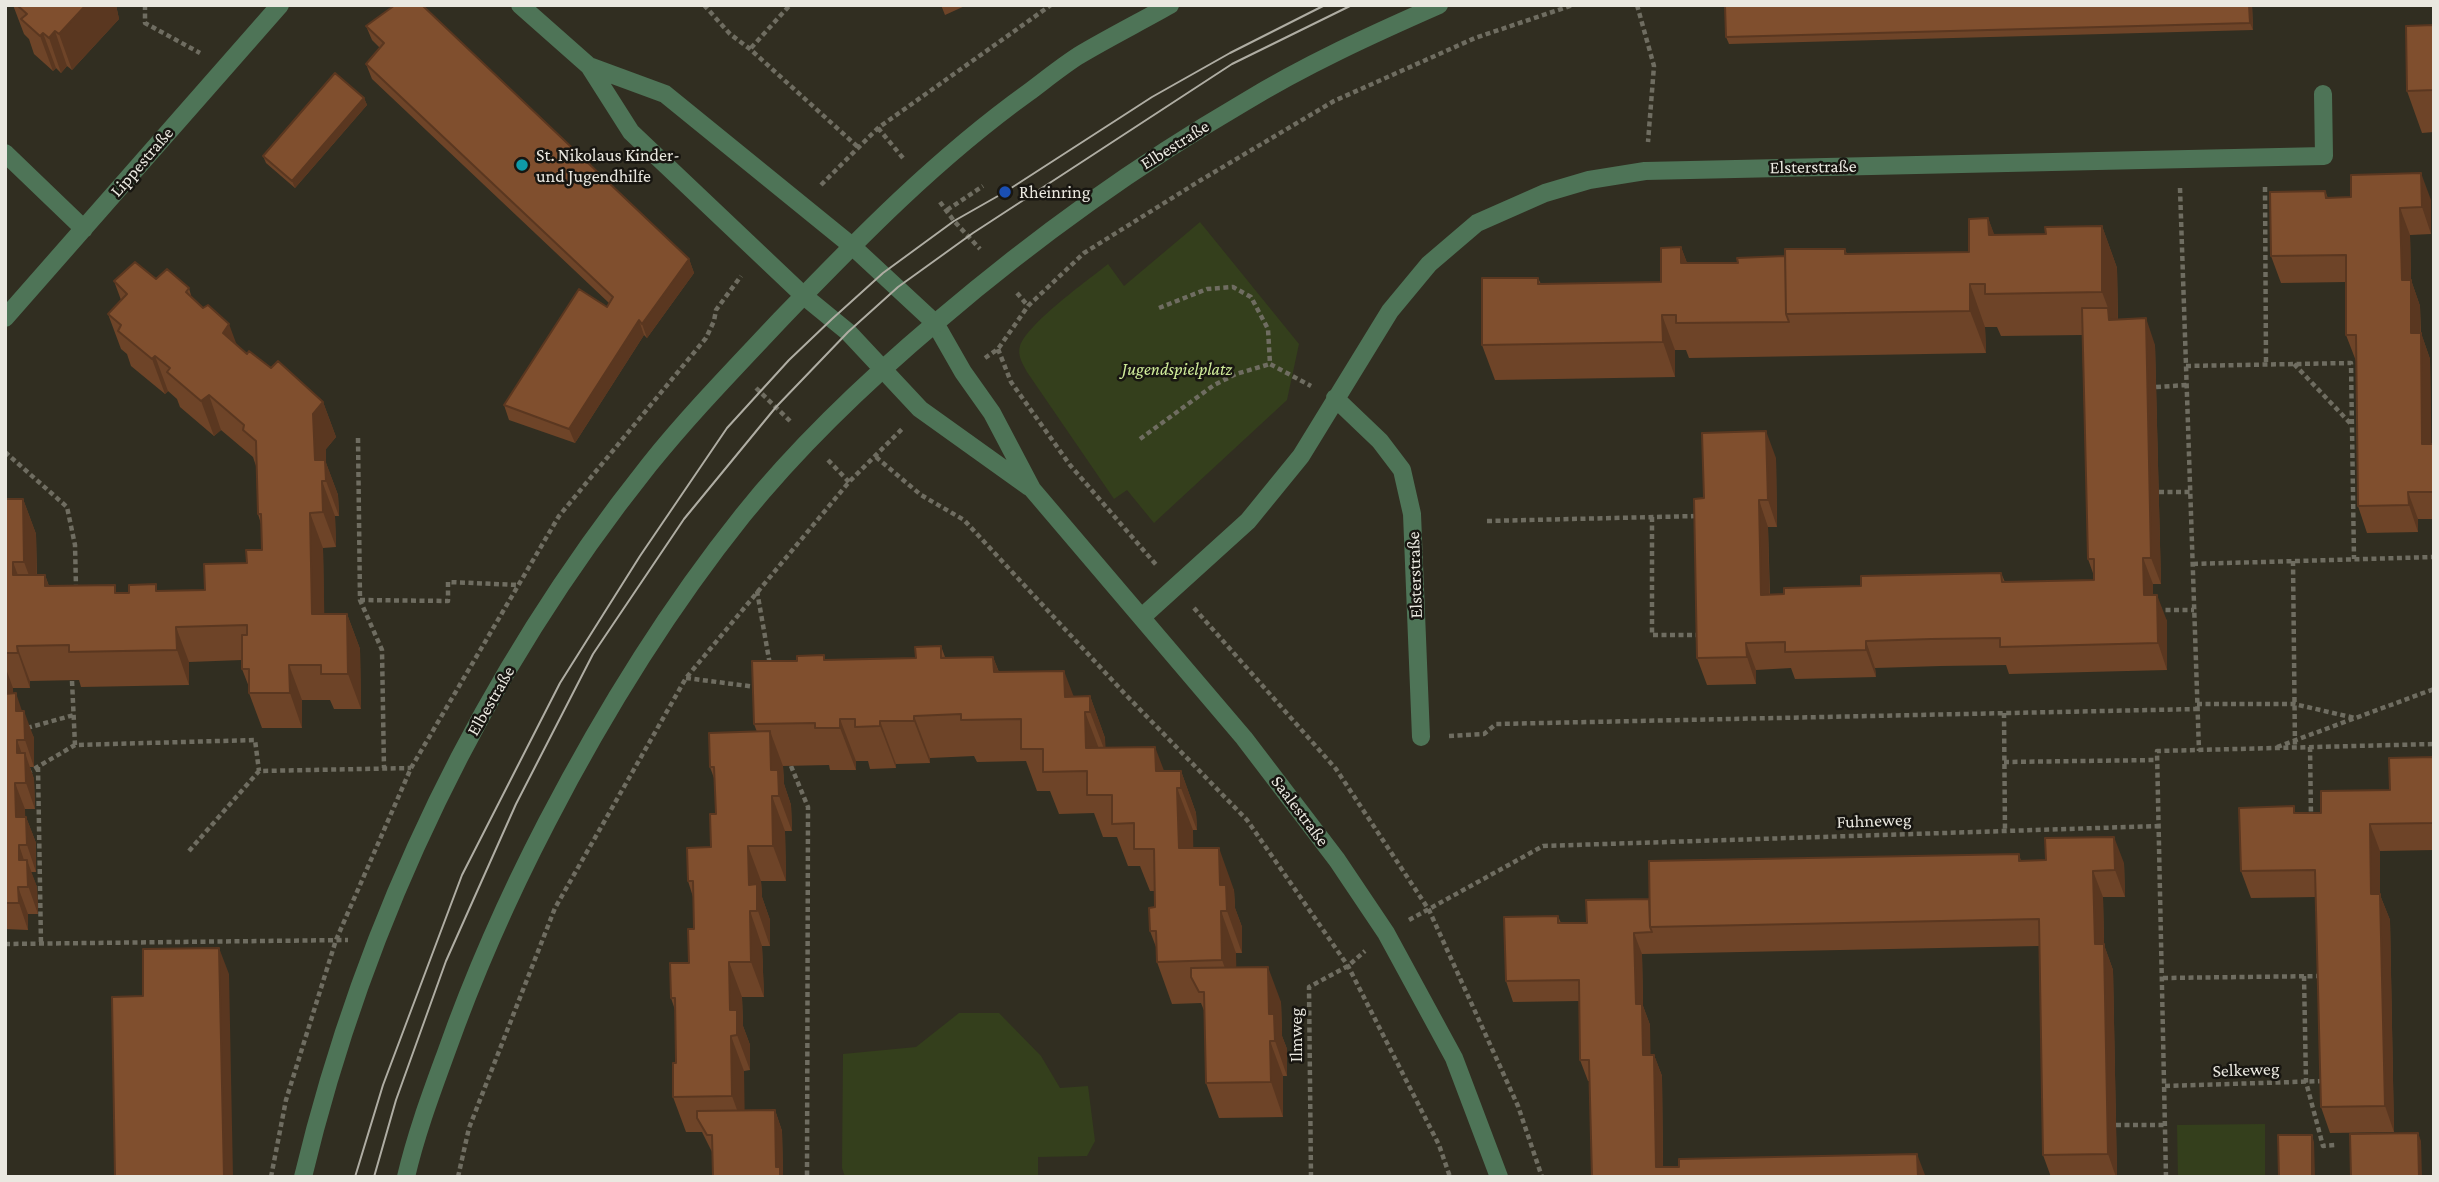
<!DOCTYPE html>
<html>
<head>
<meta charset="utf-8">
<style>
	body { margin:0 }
	#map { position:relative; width:2439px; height:1182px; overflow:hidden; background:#312e21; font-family:"Crimson Pro",serif }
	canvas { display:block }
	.frame { position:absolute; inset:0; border:7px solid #eae8e0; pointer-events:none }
</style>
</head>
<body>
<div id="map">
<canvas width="2439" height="1182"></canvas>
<div class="frame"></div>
</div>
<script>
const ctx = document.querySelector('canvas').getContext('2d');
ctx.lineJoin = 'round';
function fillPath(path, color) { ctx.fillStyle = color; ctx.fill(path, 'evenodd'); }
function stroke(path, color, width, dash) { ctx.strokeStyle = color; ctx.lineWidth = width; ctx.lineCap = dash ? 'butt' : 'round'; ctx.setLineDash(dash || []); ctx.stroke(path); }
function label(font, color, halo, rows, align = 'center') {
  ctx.font = font + ' "Crimson Pro",serif'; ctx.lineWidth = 5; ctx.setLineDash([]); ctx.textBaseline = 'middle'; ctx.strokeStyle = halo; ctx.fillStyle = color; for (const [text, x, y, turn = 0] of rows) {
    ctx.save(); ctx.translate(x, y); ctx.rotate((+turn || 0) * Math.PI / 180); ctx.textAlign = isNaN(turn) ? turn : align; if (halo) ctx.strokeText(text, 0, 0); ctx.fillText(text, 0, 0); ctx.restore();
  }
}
const green = new Path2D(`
	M1200,222L1299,344L1287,400L1154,523L1127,490L1114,499L1027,372C1023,364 1017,356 1020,346C1028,323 1087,281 1108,264L1124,286Z
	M959,1013H999L1041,1056L1060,1088L1088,1086L1095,1141L1087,1156L1038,1157V1177H845L842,1168L843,1054L916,1047Z
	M2265,1124V1177H2178L2177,1125Z`);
const path = new Path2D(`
	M145,5V23L200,53
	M704,5L730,34L750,49L859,148
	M1637,5L1654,66L1648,142
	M751,48L790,5
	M878,128L903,158
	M821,185L878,128L1051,5
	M2265,187L2266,364
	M2180,188L2199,751
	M940,202L954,221L980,249
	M947,210L983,186
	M1017,293L1028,306
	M1159,308L1207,289L1233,287L1251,297L1268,329L1270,364L1311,386
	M998,349L1011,382L1070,465L1158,567
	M985,358L998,349L1028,306L1084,253L1201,180L1334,101L1475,38L1573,5
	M2294,364L2351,424
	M2186,366L2351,363L2354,559
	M2156,387L2187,385
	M756,388L790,421
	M358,438L360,600L382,650L384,768
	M1140,439L1214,385L1236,374L1270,364
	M5,452L67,507L75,545L76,587
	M876,457L921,495L964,520L1125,694L1247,820L1348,966L1439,1145L1450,1177
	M828,460L849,482
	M2159,492H2190
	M1652,517V635H1701
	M1487,521L1698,516
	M2293,561L2295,748
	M2193,564L2434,557
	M757,591L770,665
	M360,600L448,601V582L519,585
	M1194,608L1336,769L1429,910L1518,1106L1542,1177
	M2157,610H2194
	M686,678L756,687
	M72,681L75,745L255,740L259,771
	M2197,704H2294L2355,718
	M2004,713L2005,831
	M27,728L74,715
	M1449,736L1484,734L1496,724L2197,709
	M2277,747L2434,689
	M2310,747L2311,817
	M2004,762L2157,760
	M791,766L808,807L807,1177
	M38,767L41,944
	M27,773L75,745
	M189,851L259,771L411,768
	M1409,920L1543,846L2159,826
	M5,944L348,940
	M2304,976L2306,1082L2323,1146L2335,1145
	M2163,978L2323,976
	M2165,1086L2325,1081
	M2116,1125H2165
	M271,1177L286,1100L336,940L411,768L559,516L706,338L714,321L716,310L741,276
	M458,1177L469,1128L555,908L686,678L849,482L902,429
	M1311,1177L1309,987L1348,966L1365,951
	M2166,1177L2157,751L2434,744`);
const minor = new Path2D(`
	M520,5L589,66L631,132L804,296L848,332L920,409L1029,487
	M589,66L665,94L852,246L935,323L963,372L992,413L1032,489L1244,738L1337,860L1386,933L1454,1058L1499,1177
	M5,153L84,229
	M5,318L280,5
	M1335,398L1380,441L1402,470L1412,514L1421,737
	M1142,617L1248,521L1301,456L1390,311L1429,264L1477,223L1545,193L1589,180L1645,171L2324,156L2323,94`);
const tertiary = new Path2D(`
	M303,1177C365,918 483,673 649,465C690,414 735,368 780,320C859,238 937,158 1029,92C1045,80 1061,67 1078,56C1108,38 1140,22 1170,5
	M406,1177C416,1134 431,1094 446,1053C474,974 508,897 547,822C603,714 667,610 743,515C801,443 869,379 939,320C1034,239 1135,166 1243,103C1305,65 1373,34 1439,5`);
const tram = new Path2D(`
	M355,1177L383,1085L462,875L560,683L640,556L727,428L789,360L832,319L883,273L954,221L1005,192L1152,97L1230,53L1325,5
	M374,1177L396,1100L446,961L516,804L593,654L684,519L776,407L848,332L898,287L973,233L1232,64L1352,5`);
const wall = new Path2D(`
	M13,5H116L119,19L72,70L67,66L61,73L56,68L53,71L34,54L29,39L24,34Z
	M941,5H967L945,15Z
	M1725,5H2252L2253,30L1729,44L1726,37Z
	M2434,25V132L2422,133L2407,91Z
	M366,26L689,259L694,273L647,338L644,335L575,443L509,420L504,405L607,307L609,303L372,79L366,64L380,48L372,40Z
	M364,98L367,105L295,188L266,163L263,156Z
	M2325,191L2328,198L2431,200V234L2410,235L2411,280L2420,306L2421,333L2430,359L2431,444H2434V519H2418V532L2367,533L2358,506L2356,361L2346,335V282L2281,283L2271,256Z
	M1988,218L1994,235L2046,234L2102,226L2117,268L2118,319L2155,345L2161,584H2153V595L2167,621V670L2009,674L2006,665L1941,666L1875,668L1876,677L1795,679L1791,668L1756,670V684L1707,685L1697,658L1704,498L1776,458L1777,527H1768L1770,595L1784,594L2001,573L2005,582L2094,580V576L2088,559L2082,335L2001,336L1997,327H1985L1986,353L1689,358L1686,350H1675V377L1495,380L1482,345L1538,278L1541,284L1661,282L1681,247L1687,263H1738L1845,249L1847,254L1969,252Z
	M156,279L189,288L192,299L237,345L247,354L323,402L336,437L326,449V463L338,495L339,516H335L336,547L323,548L324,614H347L360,649L361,709H334L330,700H302V728H262L249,693V687L242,669V660L189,662V685L81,687L79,680L30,681V688H13V693L34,738V767H30L34,779L35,809H25V817H26L36,843V872H31L37,887L38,914H28V930L5,929V499H23L36,534L37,575H45L49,586L118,593L205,590L247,563L262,550L261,524L258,514L256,466L253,457L221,430L214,436L180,407L177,399L168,391L165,394L131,366L127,354L121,349L108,314L121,300L114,281Z
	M941,646L945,657H993L999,672L1074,696H1090L1105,738V748L1164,771H1181L1196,813L1197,830H1193V848L1234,890L1235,908L1242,927V953H1236V967L1281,1002L1282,1036L1287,1049V1076H1283V1117L1219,1118L1206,1083L1205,1013L1201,1003L1172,1004L1157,962L1156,947L1150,931L1155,907V891H1150L1140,866H1128L1117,837H1103L1094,813L1059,814L1050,791H1037L1026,761L977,762L974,756L930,758V763L896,764V768L870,769L868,761H856V770H830L829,765L783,766L784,784L791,805L792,831H785L786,881H761L762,897L770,920V946H762L764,997H742L743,1026L750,1045V1070L744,1071V1110H775L782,1131L783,1177H713L712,1152L702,1132H686L673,1097L676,1063L675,1010L671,998L689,963L694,929L693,897L688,881L711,847L716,814L715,781L710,767L757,732L754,724L826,660L916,658Z
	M2434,757V850L2380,851V895L2390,920L2394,1132L2330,1133L2321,1107L2316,897L2251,898L2241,871L2297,813H2321L2390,790Z
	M2019,854L2021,861L2124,863L2125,897H2103L2104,945L2113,970L2117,1177H2051L2043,1155L2039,946L1642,954L1643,1006L1650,1025V1055H1654L1662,1076L1663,1167L1925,1175L1592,1177L1590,1081H1588L1580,1060L1579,1001L1513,1002L1506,981L1558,916L1561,923H1587L1649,899Z`);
const shadedWall = new Path2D(`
	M86,5H116L119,19L72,70L59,34Z
	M2249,5H2252L2253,30L2250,23Z
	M55,31L67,66L61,73L49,38Z
	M43,33L56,68L53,71L40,36Z
	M364,98L367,105L295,188L292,181Z
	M2421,173L2431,200V234L2422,207Z
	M2400,208L2410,235L2411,280L2420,306L2421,359L2411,333L2402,280Z
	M1988,218L2004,260L1989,235Z
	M2102,226L2117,268L2118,334L2109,320L2108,308L2102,292Z
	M1681,247L1694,282L1681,263Z
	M689,259L694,273L647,338L642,324Z
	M1970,284L1985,327L1986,353L1970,311Z
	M1662,315L1675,350V377L1663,342Z
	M2146,318L2155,345L2161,584L2151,558Z
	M639,320L644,335L575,443L569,429Z
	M229,324L242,359L223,333Z
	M2421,333L2430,359L2432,470L2422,444Z
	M155,356L168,391L165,394L152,359Z
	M209,395L221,430L214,436L201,401Z
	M323,402L336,437L326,449V463L338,495L339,516L326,481L315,460L313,414Z
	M1766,431L1776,458L1777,527L1768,500Z
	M322,481L335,516L336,547L323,512Z
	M2408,492L2418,519V532L2409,505Z
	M23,499L36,534L37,597L24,562Z
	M1759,500L1768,527L1770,621L1761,595Z
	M310,513L323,548L325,649L312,614Z
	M2143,558L2153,584V621L2144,595Z
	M13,562L26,597L13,575Z
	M45,575L57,610L45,586Z
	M2157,595L2167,621V670L2158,643Z
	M347,614L360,649L361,709L348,674Z
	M176,627L189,662V685L177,650Z
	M1866,641L1875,668L1876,677L1866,650Z
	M1746,643L1756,670V684L1747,657Z
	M17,646L30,681V688L18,653Z
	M993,657L1009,699L994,672Z
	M289,665L302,700V728L290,693Z
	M5,666L13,688L14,720L5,696Z
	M1064,671L1080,713L1065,697Z
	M16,693L24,717V711L34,738V767L25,740L16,711Z
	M1090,696L1105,738L1106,754L1090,712Z
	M1085,712L1101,754L1086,748Z
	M914,716L930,758V763L914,721Z
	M840,719L856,761V770L840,728Z
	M880,721L896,764V768L880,726Z
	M770,731L783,766L784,784L791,805L792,831L779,796L771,770Z
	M17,740L25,763V753L34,779L35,809L26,783L17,753Z
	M1155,747L1171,789L1156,771Z
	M1181,771L1196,813L1197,830L1181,788Z
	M15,783L25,809L26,843L16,817Z
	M1177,788L1193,830L1194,890L1179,848Z
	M772,796L785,831L786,881L773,846Z
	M26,817L36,843V872L27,845Z
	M2370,824L2380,851V895L2390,920L2394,1132L2385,1106L2371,894Z
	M2114,837L2124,863L2125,897L2115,870Z
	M19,845L27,869V860L37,887L38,914L19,860Z
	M748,846L761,881L762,897L770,920V946L749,885Z
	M1219,848L1234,890L1235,908L1242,927V953L1227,911L1220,885Z
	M2093,871L2103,897L2104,945L2113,970L2117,1177H2116L2108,1154L2095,944Z
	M18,887L28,914V930L19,903Z
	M750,911L762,946L764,997L751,962Z
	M1221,911L1236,953L1237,1002L1222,960Z
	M1634,933L1642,954L1643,1006L1650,1025L1651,1076L1643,1055L1636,1004Z
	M219,948L229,974L233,1177H224Z
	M729,962L742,997L743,1026L750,1045V1070L737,1035L730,1010Z
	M1268,967L1281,1002L1282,1036L1287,1049V1076L1275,1041L1269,1014Z
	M731,1036L744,1071L745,1132L732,1096Z
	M1270,1041L1283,1076V1117L1271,1082Z
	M1654,1055L1662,1076L1663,1177L1656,1167Z
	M775,1110L782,1131L783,1177H779L776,1167Z
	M2418,1133L2421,1141L2422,1177H2419Z
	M2312,1135L2314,1142L2315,1177H2312Z
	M1917,1154L1925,1175V1177H1918Z`);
const building = new Path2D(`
	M17,5H86L59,34L55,31L49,38L43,33L40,36L21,19L27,14Z
	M395,5H422L689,259L642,324L639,320L569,429L504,405L579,289L607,307L613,297L366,64L384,43L366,26Z
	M1725,5H2249L2250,23L1726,37Z
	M2434,25V90L2407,91L2406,26Z
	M335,73L364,98L292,181L263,156Z
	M2421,173L2422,207L2400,208L2402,280H2411V333H2421L2422,444H2434V492H2408L2409,505L2358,506L2356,335H2346V255L2271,256L2270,192L2325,191L2326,198L2351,197V175Z
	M1988,218L1989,235L2046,234L2045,227L2102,226V292L1985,294V284H1970V311L1786,314L1785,249H1845V254L1969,252V219Z
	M1681,247V263H1738L1737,258L1785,256L1786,314L1789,322L1676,323V315H1662L1663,342L1482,345V278H1538V284L1661,282V248Z
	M135,262L156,279L167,269L189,288L186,292L203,308L208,305L229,324L223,333L247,354L249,351L271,368L278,361L323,402L313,414L315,460H325L326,481H322L323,512L310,513L312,614H347L348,674H321V665H289L290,693H249V669H242V635H247V625L176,627L177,650L69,652V645L17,646L18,653H5V499H23L24,562H13V575H45V586L115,585V593H129V585L156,584V591L205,590L204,564L247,563L246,550H262L261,514H258L256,441L243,430L244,425L209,395L201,401L167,372L170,368L155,356L152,359L118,331L121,325L108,314L127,294L114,281Z
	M2082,308H2108L2109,320L2146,318L2151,558H2143L2144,595H2157L2158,643L2000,647V638L1931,639L1866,641V650L1785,652V642L1746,643L1747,657L1697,658L1694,499L1704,498L1702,433L1766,431L1768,500H1759L1761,595L1784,594V588L1861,586V576L2001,573L2002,582L2094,580V559H2088Z
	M941,646V658L993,657L994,672L1064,671L1065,697L1090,696V712H1085L1086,748L1155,747L1156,771H1181V788H1177L1179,848H1219L1220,885H1226L1227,911H1221L1222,960L1157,962L1156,931H1150L1149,908L1155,907L1154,849H1134V823L1112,824V795H1087V771L1043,772V749H1021V719L961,720V714L914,716V721H880V726L855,727V719H840V728H815V723L754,724L752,661H797V656L824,655V660L916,658L915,647Z
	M16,693V711H24L25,740H17V753H25L26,783H15L16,817H26L27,845H19V860H27L28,887H18L19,903H5V694Z
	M770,731L771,770H778L779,796H772L773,846H748L749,885L757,884V911H750L751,962H729L730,1010H737V1035L731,1036L732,1096L673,1097V1063H676L675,998H671L670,963H689L688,929H694L693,881H688L687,848L711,847L710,814H716L714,767H710L709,733Z
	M2434,757V823L2370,824L2371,894H2380L2385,1106L2321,1107L2315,870L2241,871L2239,808L2294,806V813H2321V791L2390,790L2389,758Z
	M2114,837L2115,870L2093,871L2095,944H2104L2108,1154L2043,1155L2039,919L1650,927L1649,861L2019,854V861L2046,860L2045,838Z
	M1649,899L1650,927L1652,932L1634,933L1636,1004H1642L1643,1055H1654L1656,1167H1679V1159L1917,1154L1918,1177H1592L1589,1060H1580L1579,980L1506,981L1504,917L1558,916V923H1587L1586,900Z
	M219,948L224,1177H115L112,997L143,996V949Z
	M1268,967L1269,1014H1274L1275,1041H1270L1271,1082L1206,1083L1204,992H1199L1191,977V968Z
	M775,1110L776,1167H780V1177H713L712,1135H707L697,1118V1111Z
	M2418,1133L2419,1177H2351L2350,1134Z
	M2278,1135H2312V1177H2279Z`);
const markers = [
	[522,165,7,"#0f9aa8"],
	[1005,192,7,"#1a4fb4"]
];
const streetNames = [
	["Elbestraße",1175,145,-32],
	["Lippestraße",142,162,-49],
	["Elsterstraße",1813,167,-1],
	["Elsterstraße",1415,575,-92],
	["Elbestraße",491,701,-60],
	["Saalestraße",1300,811,53],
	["Fuhneweg",1874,821,-2],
	["Ilmweg",1296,1035,-90],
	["Selkeweg",2246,1070,-2]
];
const poiNames = [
	["St. Nikolaus Kinder-",536,155],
	["und Jugendhilfe",536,176],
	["Rheinring",1019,192]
];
const parkNames = [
	["Jugendspielplatz",1177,369]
];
fillPath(green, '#343f1c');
stroke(path, '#6f6d61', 4.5, [5, 3.5]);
stroke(minor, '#4e7457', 18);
stroke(tertiary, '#4e7457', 18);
stroke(tram, '#afada3', 2);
fillPath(wall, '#6e4428');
fillPath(shadedWall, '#5a3720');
fillPath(building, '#804f2e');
stroke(building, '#5a3720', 2);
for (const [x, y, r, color] of markers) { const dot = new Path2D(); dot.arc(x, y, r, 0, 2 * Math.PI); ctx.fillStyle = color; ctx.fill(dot); stroke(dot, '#181611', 2.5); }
label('18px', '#eae8e0', '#181611', streetNames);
label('18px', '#eae8e0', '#181611', poiNames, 'left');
label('italic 18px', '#d0ed9a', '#181611', parkNames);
</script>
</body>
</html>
